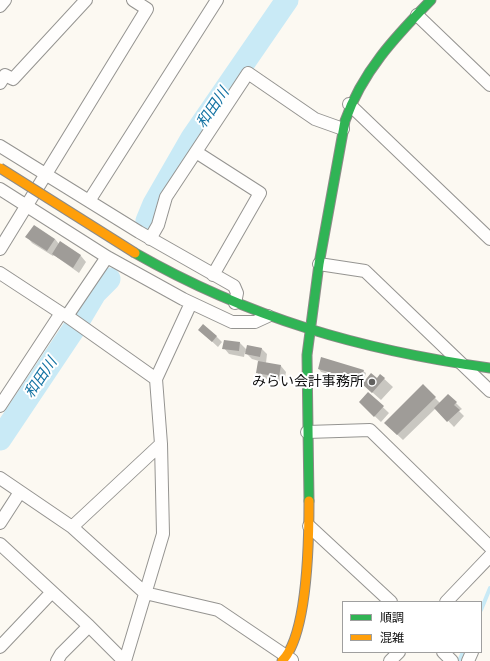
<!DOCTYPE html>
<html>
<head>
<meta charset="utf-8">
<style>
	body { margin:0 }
	#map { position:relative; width:490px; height:661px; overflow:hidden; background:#fcf9f2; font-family:Literata,"Noto Sans JP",serif }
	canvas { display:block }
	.legend { position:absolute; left:342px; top:601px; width:140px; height:52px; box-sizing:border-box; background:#fff; border:1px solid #9f9f9f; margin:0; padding:5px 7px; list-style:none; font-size:12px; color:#0e0e0e }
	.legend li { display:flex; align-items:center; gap:8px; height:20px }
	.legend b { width:20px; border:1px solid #9f9f9f }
</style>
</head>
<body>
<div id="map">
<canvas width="490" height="661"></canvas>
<ul class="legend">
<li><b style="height:5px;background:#30b455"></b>順調</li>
<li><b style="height:5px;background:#ff9f0a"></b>混雑</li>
</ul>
</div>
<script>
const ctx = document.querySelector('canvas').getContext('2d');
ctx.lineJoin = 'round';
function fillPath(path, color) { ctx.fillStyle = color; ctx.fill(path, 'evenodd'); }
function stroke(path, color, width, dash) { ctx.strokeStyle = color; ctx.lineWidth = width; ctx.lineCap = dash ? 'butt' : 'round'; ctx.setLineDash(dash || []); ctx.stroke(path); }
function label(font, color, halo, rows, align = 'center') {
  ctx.font = font + ' Literata,"Noto Sans JP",serif'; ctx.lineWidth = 4; ctx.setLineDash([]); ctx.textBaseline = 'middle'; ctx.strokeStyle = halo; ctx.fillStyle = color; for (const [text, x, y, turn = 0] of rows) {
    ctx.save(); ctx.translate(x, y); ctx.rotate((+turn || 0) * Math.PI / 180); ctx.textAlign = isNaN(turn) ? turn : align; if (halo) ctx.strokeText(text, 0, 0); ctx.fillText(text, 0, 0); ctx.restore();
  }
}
const shadow = new Path2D(`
	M27,237L55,239L59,244L60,243L81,256L86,262L79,273L54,255L53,256L32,243Z
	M205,335L216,336L222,342L218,347Z
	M225,341L240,343L247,350L262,349L267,354L266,363L281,366L286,372L284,382L262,378L257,372L259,361L252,359L245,352L244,357L229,354L224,348Z
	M319,369L363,371L366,373L363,383L321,372Z
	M380,375L393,387L381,400L372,392Z
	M423,386L440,403L448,395L462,409L459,411L464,416L454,427L436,408L403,440L385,423Z
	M368,393L389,413L381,422L366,408Z`);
const stream = new Path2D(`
	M481,610L490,588
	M459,661L463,652`);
const river = new Path2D(`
	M147,221L154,204L192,138L287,0
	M0,439L73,330L95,293L109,279`);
const building = new Path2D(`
	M34,225L55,239L47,251L25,237Z
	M60,241L81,255L73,268L52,254Z
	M203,324L217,336L212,342L198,330Z
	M224,340L240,342L239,351L222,349Z
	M247,345L262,348L260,357L245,354Z
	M321,357L364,370L360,381L318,369Z
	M258,361L281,365L279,377L256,373Z
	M371,373L377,378L380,374L385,378L372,393L362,384Z
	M423,384L436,397L397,435L384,423Z
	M368,392L384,406L374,417L359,402Z
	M448,394L457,402L454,405L460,410L447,422L434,408Z`);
const street = new Path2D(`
	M0,6L5,0
	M417,15L490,85
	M0,83L5,75L13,79L86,0
	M349,104L490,239
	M0,146L139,232L234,286L237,293L235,303
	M196,152L260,193L213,275
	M0,189L107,257L183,299L232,322H255L268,316
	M89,201L217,0
	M150,239L158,225L166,197L248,73L315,119L343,129
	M0,249L147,9L133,0
	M319,264L365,271L490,391
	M0,273L61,313
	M67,316L156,379L161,444L163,534L125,661
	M156,379L191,303
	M0,406L61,313L67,316L107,257
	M307,432L370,430L490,547
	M0,478L72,527L145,593L218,610L292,660
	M0,523L20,492
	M309,526L391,602
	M72,527L161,444
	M0,544L89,626
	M446,602L490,556
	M0,647L52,592
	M443,652L452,661
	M57,661L61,654L89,626L124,661
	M390,661L399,652
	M468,661L472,652`);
const fast = new Path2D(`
	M135,253C249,318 361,350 490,368
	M309,501L307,355L319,264L345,121C362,72 395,37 431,0`);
const slow = new Path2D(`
	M282,661C308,635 309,538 309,501`);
const slowBridge = new Path2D(`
	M0,168L135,253`);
const markers = [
	[372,382,4,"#61605e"]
];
const poiNames = [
	["みらい会計事務所",364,382]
];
const waterNames = [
	["和田川",213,108,-56],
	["和田川",41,378,-56]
];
fillPath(shadow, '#0003');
stroke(stream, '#c9eaf6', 4);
stroke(river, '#c9eaf6', 23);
fillPath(building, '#9f9c98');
stroke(street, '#959491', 14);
stroke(fast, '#8c8a87', 11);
stroke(slow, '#8c8a87', 11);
stroke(street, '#fffefd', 12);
stroke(fast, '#30b455', 9);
stroke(slow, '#ff9f0a', 9);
stroke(slowBridge, '#8c8a87', 11, []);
stroke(slowBridge, '#ff9f0a', 9);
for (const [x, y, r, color] of markers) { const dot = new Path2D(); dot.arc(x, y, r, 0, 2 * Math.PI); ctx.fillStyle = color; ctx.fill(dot); stroke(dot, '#fff', 1.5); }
label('14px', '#0e0e0e', '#fff', poiNames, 'right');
label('italic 15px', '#1473a3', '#fff', waterNames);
</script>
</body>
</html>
